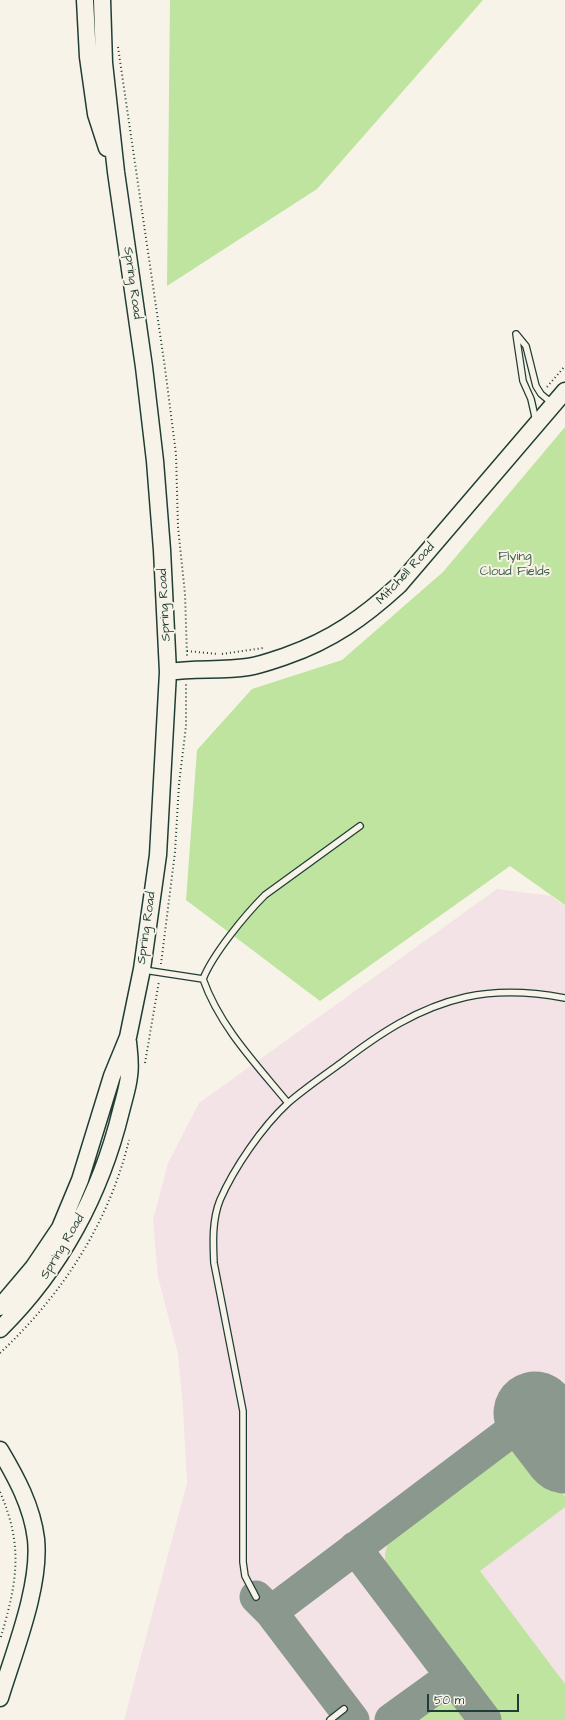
<!DOCTYPE html>
<html>
<head>
<meta charset="utf-8">
<style>
	body { margin:0 }
	#map { position:relative; width:565px; height:1720px; overflow:hidden; background:#f7f3e8; font-family:"Architects Daughter",sans-serif }
	canvas { display:block }
	.scale { position:absolute; left:427px; top:1694px; width:92px; height:18px; box-sizing:border-box; border:2px solid #1f3d34; border-top:0; padding-left:5px; font-size:12px; line-height:14px; white-space:nowrap; color:#1f3d34; -webkit-text-stroke:3px #f7f3e8; paint-order:stroke }
</style>
</head>
<body>
<div id="map">
<canvas width="565" height="1720"></canvas>
<div class="scale">50 m</div>
</div>
<script>
const ctx = document.querySelector('canvas').getContext('2d');
ctx.lineJoin = 'round';
function fillPath(path, color) { ctx.fillStyle = color; ctx.fill(path, 'evenodd'); }
function stroke(path, color, width, dash) { ctx.strokeStyle = color; ctx.lineWidth = width; ctx.lineCap = dash ? 'butt' : 'round'; ctx.setLineDash(dash || []); ctx.stroke(path); }
function label(font, color, halo, rows, align = 'center') {
  ctx.font = font + ' "Architects Daughter",sans-serif'; ctx.lineWidth = 4; ctx.setLineDash([]); ctx.textBaseline = 'middle'; ctx.strokeStyle = halo; ctx.fillStyle = color; for (const [text, x, y, turn = 0] of rows) {
    ctx.save(); ctx.translate(x, y); ctx.rotate((+turn || 0) * Math.PI / 180); ctx.textAlign = isNaN(turn) ? turn : align; if (halo) ctx.strokeText(text, 0, 0); ctx.fillText(text, 0, 0); ctx.restore();
  }
}
const built = new Path2D(`
	M497,889L551,896L565,906V1720H124L187,1483L183,1408L178,1354L158,1277L153,1220L168,1163L199,1103Z`);
const green = new Path2D(`
	M170,0H483L317,189L167,286Z
	M565,427V905L510,866L320,1001L186,900L197,750L252,689L342,660L443,572Z
	M514,1449L527,1452L535,1457L565,1497V1507L480,1571L565,1684V1720H500L387,1570C383,1555 385,1545 395,1534L502,1452Z
	M441,1702C456,1702 463,1709 472,1720H411L430,1706Z`);
const taxiway = new Path2D(`
	M355,1548L485,1720
	M256,1597L271,1612L353,1720
	M271,1612L535,1413
	M391,1720L452,1676`);
const runway = new Path2D(`
	M535,1413L565,1452`);
const path = new Path2D(`
	M118,47L165,368L176,454L178,527L185,594L187,656
	M547,387L565,366
	M187,651L218,654
	M222,654L263,648
	M161,964L175,852L179,784L186,726V684
	M145,1063L159,981
	M0,1353C62,1295 109,1223 129,1140
	M0,1492C24,1547 17,1583 0,1640`);
const lane = new Path2D(`
	M516,334L523,381L531,399L536,421
	M517,335L526,346L536,386L541,394L553,404
	M144,970L203,979
	M288,1103C256,1064 220,1027 203,979C213,954 245,915 265,895L360,826
	M256,1597L245,1576L243,1562V1411L214,1263C213,1242 212,1220 220,1200C234,1168 262,1127 288,1103C304,1089 323,1076 341,1063C379,1034 417,1008 466,997C498,990 533,992 565,998
	M330,1720L344,1709`);
const secondary = new Path2D(`
	M85,0L88,57L96,114L107,148
	M168,672C195,668 222,671 248,667C261,665 274,660 286,656C332,640 364,617 399,585L565,391
	M0,1307L33,1268L60,1228L80,1180L112,1076L128,1037L142,969L158,855L168,672L162,550L155,461L144,367L116,172L104,63L102,0
	M0,1329C61,1269 101,1193 121,1111C124,1099 128,1087 129,1076C131,1065 129,1053 128,1042
	M0,1450C16,1477 32,1506 36,1539C41,1586 14,1652 0,1698`);
const streetNames = [
	["Spring Road",132,283,82],
	["Mitchell Road",406,574,-47],
	["Spring Road",165,605,-93],
	["Spring Road",147,928,-82],
	["Spring Road",63,1247,-59]
];
const parkNames = [
	["Flying",515,557],
	["Cloud Fields",515,572]
];
fillPath(built, '#f3e3e6');
fillPath(green, '#bee49f');
stroke(taxiway, '#8b988e', 33);
stroke(runway, '#8b988e', 83);
stroke(lane, '#1f3d34', 8);
stroke(secondary, '#1f3d34', 19);
stroke(path, '#1f3d34', 2, [1, 3]);
stroke(lane, '#f7f3e8', 5.5);
stroke(secondary, '#f7f3e8', 16);
label('13px', '#1f3d34', '#f7f3e8', streetNames);
label('13px', '#3f5e49', '#f7f3e8', parkNames);
</script>
</body>
</html>
